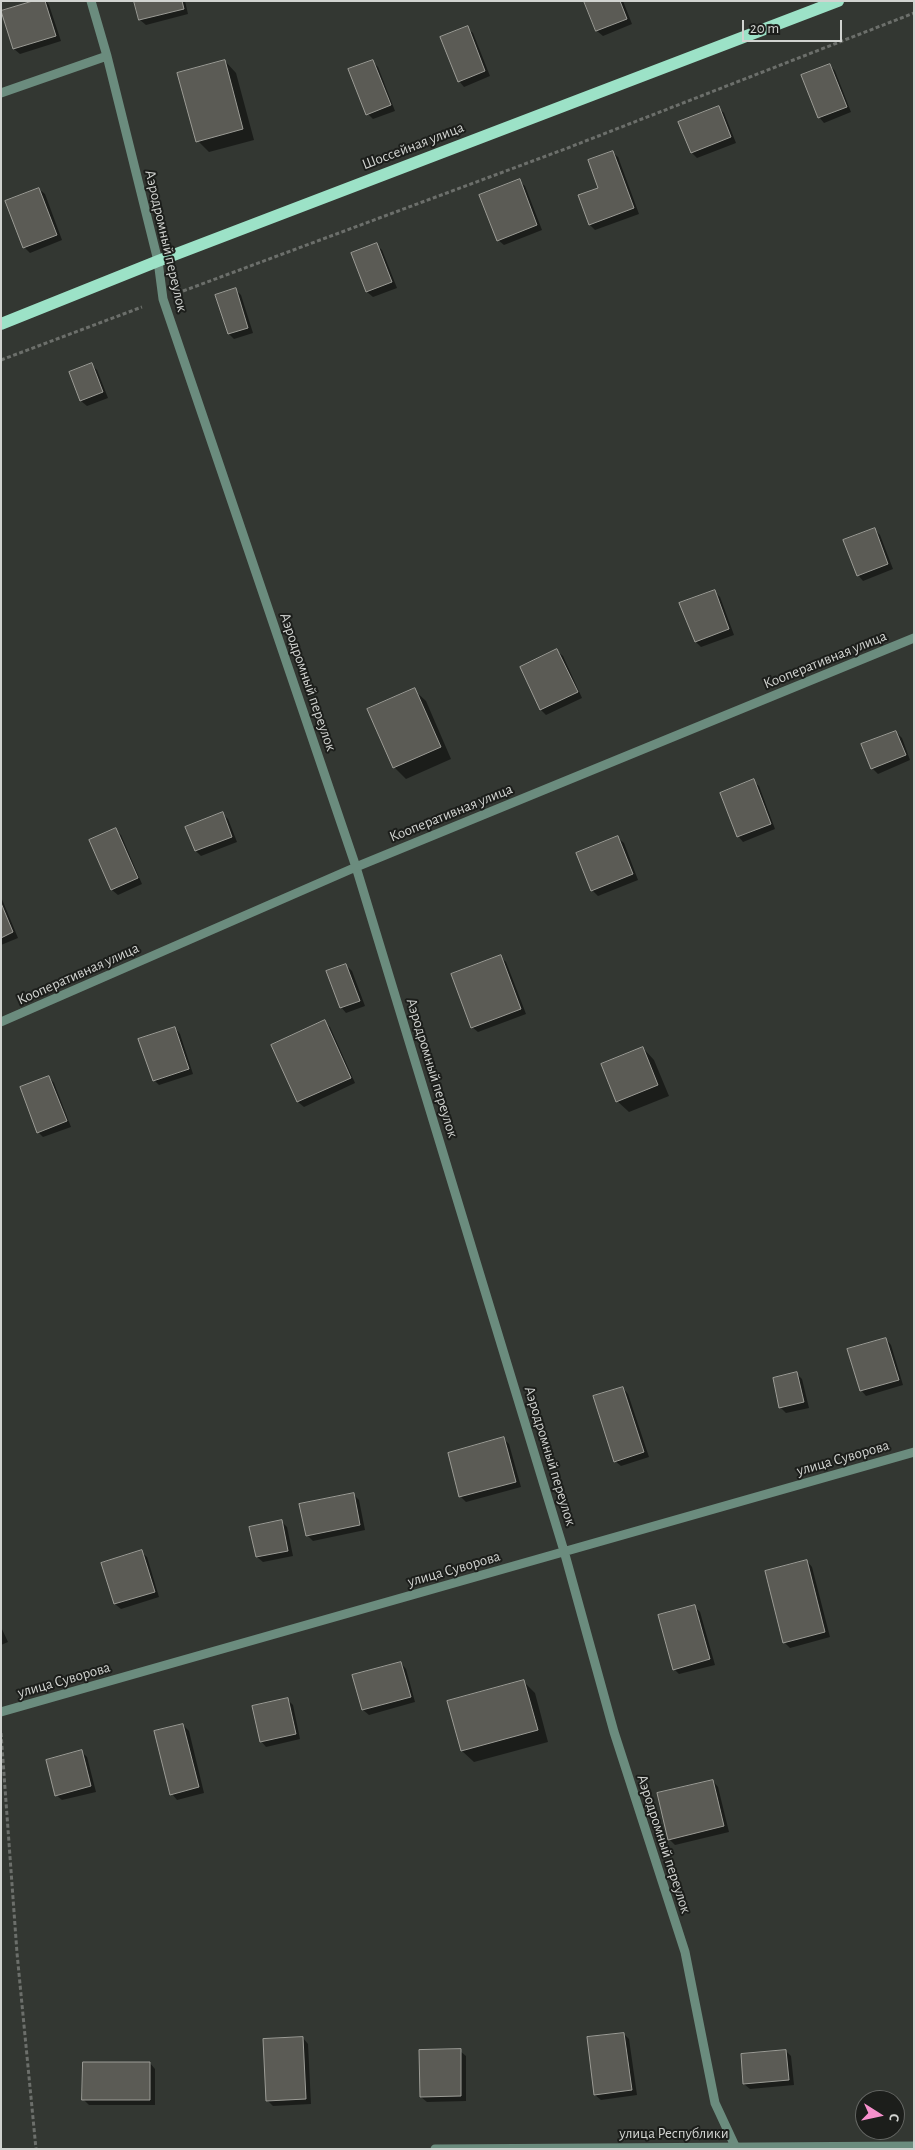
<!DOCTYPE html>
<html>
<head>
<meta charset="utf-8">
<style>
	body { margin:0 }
	#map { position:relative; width:915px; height:2150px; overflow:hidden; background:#333732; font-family:"Alegreya Sans",sans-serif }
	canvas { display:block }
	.frame { position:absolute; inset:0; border:2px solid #d1d3d0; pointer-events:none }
	.north { position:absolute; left:855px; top:2090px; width:50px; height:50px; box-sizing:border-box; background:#1c1e1b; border:1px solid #646663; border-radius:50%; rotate:100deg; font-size:14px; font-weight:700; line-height:20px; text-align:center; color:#d1d3d0 }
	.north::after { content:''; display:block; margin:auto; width:18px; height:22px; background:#f790cd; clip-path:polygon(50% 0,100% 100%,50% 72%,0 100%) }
	.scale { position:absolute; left:742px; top:20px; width:100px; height:22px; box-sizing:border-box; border:2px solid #d1d3d0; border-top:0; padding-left:6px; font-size:15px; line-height:18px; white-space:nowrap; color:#d1d3d0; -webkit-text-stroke:4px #1c1e1b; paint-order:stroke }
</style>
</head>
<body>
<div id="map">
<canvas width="915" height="2150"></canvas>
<div class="frame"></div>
<div class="north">С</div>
<div class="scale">20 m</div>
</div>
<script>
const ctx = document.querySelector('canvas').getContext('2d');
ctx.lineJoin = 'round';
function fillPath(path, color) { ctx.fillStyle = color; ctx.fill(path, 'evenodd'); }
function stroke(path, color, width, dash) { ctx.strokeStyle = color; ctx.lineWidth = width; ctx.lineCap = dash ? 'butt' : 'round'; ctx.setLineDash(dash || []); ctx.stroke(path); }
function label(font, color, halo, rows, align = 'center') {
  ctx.font = font + ' "Alegreya Sans",sans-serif'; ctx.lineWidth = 4; ctx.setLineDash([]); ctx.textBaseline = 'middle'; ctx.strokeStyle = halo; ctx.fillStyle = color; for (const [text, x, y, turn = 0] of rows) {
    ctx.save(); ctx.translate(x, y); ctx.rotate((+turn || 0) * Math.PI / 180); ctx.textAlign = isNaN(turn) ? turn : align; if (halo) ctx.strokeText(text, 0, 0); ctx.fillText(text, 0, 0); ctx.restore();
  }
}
const shadow = new Path2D(`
	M37,1H46L49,5L61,41L20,54L14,49L3,12Z
	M136,1H185L188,14L146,25L140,20Z
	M586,1H623L632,24L603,36L597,31Z
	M467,28L473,33L490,76L464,87L459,81Z
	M225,61L236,73L254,140L209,152L198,141Z
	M372,61L378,67L395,111L373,119L368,114Z
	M830,65L835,71L851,112L824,123L819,117Z
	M719,108L724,113L736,143L697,158L692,153L680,123Z
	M612,152L618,157L639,214L595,230L590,225Z
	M519,181L525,186L542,230L504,245L498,240Z
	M39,189L45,194L62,240L30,253L24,247Z
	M377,245L382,250L397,288L373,297L367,292L353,254Z
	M235,289L241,295L253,333L234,339L229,334Z
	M92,365L97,370L108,398L87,406L81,401L71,373Z
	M875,530L880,535L893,569L863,581L858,575Z
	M714,591L720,597L734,635L701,647L696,642Z
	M557,651L563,656L582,698L546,715L541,710L521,668Z
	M414,690L426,701L451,759L406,779L394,767Z
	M896,732L902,738L910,760L878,774L872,768Z
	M753,781L759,786L775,829L743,842L738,836Z
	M223,814L228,819L237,842L201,856L196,851Z
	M115,830L121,835L142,884L118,895L112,890L91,841Z
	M618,838L624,843L638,880L598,896L592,890Z
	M1,897L18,938L1,945Z
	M501,957L506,962L526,1014L478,1032L472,1027Z
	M346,965L352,971L365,1006L346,1013L341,1007Z
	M324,1022L330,1027L355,1083L304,1107L298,1102L273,1046Z
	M175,1028L180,1034L193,1074L159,1085L154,1080Z
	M643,1048L654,1060L669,1096L629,1112L617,1101Z
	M49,1077L54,1083L71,1127L43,1137L38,1132Z
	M886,1339L891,1345L903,1385L866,1396L861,1390Z
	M797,1374L802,1379L809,1408L786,1413L780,1407Z
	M623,1388L628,1394L649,1457L621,1466L615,1461Z
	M504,1439L509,1444L521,1487L466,1502L461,1497L449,1454Z
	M353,1494L359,1500L365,1530L313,1541L307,1535Z
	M281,1521L287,1527L293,1556L263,1562L257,1557Z
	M141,1552L147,1557L159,1597L121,1609L115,1604Z
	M807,1561L812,1567L830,1637L790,1648L784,1642Z
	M694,1606L700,1612L715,1665L679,1674L674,1669Z
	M1,1627L8,1642L1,1645Z
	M401,1663L406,1669L415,1702L369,1715L363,1710Z
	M524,1682L535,1693L548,1742L474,1762L462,1751Z
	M287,1699L293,1705L300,1739L266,1747L261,1741Z
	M183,1725L189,1731L204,1793L177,1800L172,1794Z
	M82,1752L87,1757L96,1792L62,1800L56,1795Z
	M713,1781L718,1787L729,1832L675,1845L669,1839Z
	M624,2034L629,2039L637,2095L601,2100L595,2095Z
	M303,2038L308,2044L311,2104L273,2106L267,2100Z
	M460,2051L466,2056V2101L427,2102L421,2097Z
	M786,2051L791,2056L794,2085L750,2089L744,2084Z
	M150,2063L155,2069V2105H89L83,2099Z`);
const building = new Path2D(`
	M33,1H45L56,36L13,49L1,11Z
	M134,1H182L184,9L139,20Z
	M584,1H620L627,19L596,31Z
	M468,26L485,71L458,82L440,37Z
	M225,60L243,129L196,142L177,73Z
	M373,60L391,105L366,115L348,69Z
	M830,64L847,107L818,118L801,75Z
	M719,106L731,137L691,153L678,122Z
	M613,151L634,208L589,225L578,195L598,188L588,160Z
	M520,179L537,225L497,241L479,195Z
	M39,188L57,235L23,248L5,201Z
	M377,243L392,282L366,292L351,253Z
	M236,288L248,328L228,334L215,295Z
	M92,363L103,392L80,401L69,372Z
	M875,528L888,564L857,576L843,540Z
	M715,590L729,629L695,642L679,603Z
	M557,649L578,692L540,710L520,667Z
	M415,688L441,747L393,768L367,709Z
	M896,731L906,755L871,769L861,744Z
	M754,779L771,824L737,837L720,793Z
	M223,812L232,837L195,851L185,827Z
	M116,828L138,878L111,890L89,840Z
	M618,836L633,874L591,891L576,853Z
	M1,903L13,932L1,938Z
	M501,955L521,1009L471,1028L451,974Z
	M346,964L360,1001L340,1008L326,971Z
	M325,1020L351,1078L297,1102L271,1045Z
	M175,1027L189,1069L153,1081L138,1039Z
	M643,1047L658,1085L616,1102L601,1064Z
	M49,1076L67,1121L37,1133L20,1087Z
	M886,1338L899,1380L860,1391L847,1349Z
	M797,1372L804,1402L779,1408L773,1378Z
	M623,1387L644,1452L614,1462L593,1396Z
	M504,1437L516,1482L459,1497L448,1453Z
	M354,1493L360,1525L306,1536L299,1504Z
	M282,1520L288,1551L256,1557L249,1527Z
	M142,1550L155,1592L114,1604L101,1563Z
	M807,1560L825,1632L783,1643L765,1571Z
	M695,1605L710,1659L673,1670L658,1615Z
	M401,1662L411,1697L362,1710L352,1675Z
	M524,1680L538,1730L461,1751L447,1701Z
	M288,1698L296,1734L260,1742L252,1706Z
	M183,1724L199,1787L170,1795L154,1731Z
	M82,1750L91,1786L55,1796L46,1760Z
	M713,1780L724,1826L668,1840L657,1793Z
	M624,2033L632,2090L594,2095L587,2037Z
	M303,2037L306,2099L266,2101L263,2039Z
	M461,2049V2096L420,2097L419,2050Z
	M786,2050L789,2080L743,2084L741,2054Z
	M83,2062H150V2100H82Z`);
const path = new Path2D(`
	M183,291L565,149L914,13
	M1,360L142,307
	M1,1733L17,1953L36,2149`);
const minor = new Path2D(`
	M91,1L107,56L158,261L163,299L356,867L564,1551L614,1732L685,1952L715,2103L735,2146
	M1,93L107,56
	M1,1022L356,867L914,638
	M1,1712L914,1452
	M435,2149L914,2146`);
const major = new Path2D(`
	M1,324L158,261L838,1`);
const streetNames = [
	["Шоссейная улица",413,146,-21],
	["Аэродромный переулок",166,241,77],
	["Кооперативная улица",825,660,-22],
	["Аэродромный переулок",308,682,71],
	["Кооперативная улица",451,813,-22],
	["Кооперативная улица",78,974,-24],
	["Аэродромный переулок",432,1068,73],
	["Аэродромный переулок",550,1456,73],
	["улица Суворова",843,1458,-16],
	["улица Суворова",454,1569,-16],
	["улица Суворова",64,1680,-16],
	["Аэродромный переулок",664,1844,72],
	["улица Республики",674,2133]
];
fillPath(shadow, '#0007');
fillPath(building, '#5b5b55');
stroke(building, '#9c9c96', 1);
stroke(path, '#6c6f6b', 3, [4, 2.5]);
stroke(minor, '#6b8c7e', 9);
stroke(major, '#9ce2c7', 12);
label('15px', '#d1d3d0', '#1c1e1b', streetNames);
</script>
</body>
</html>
